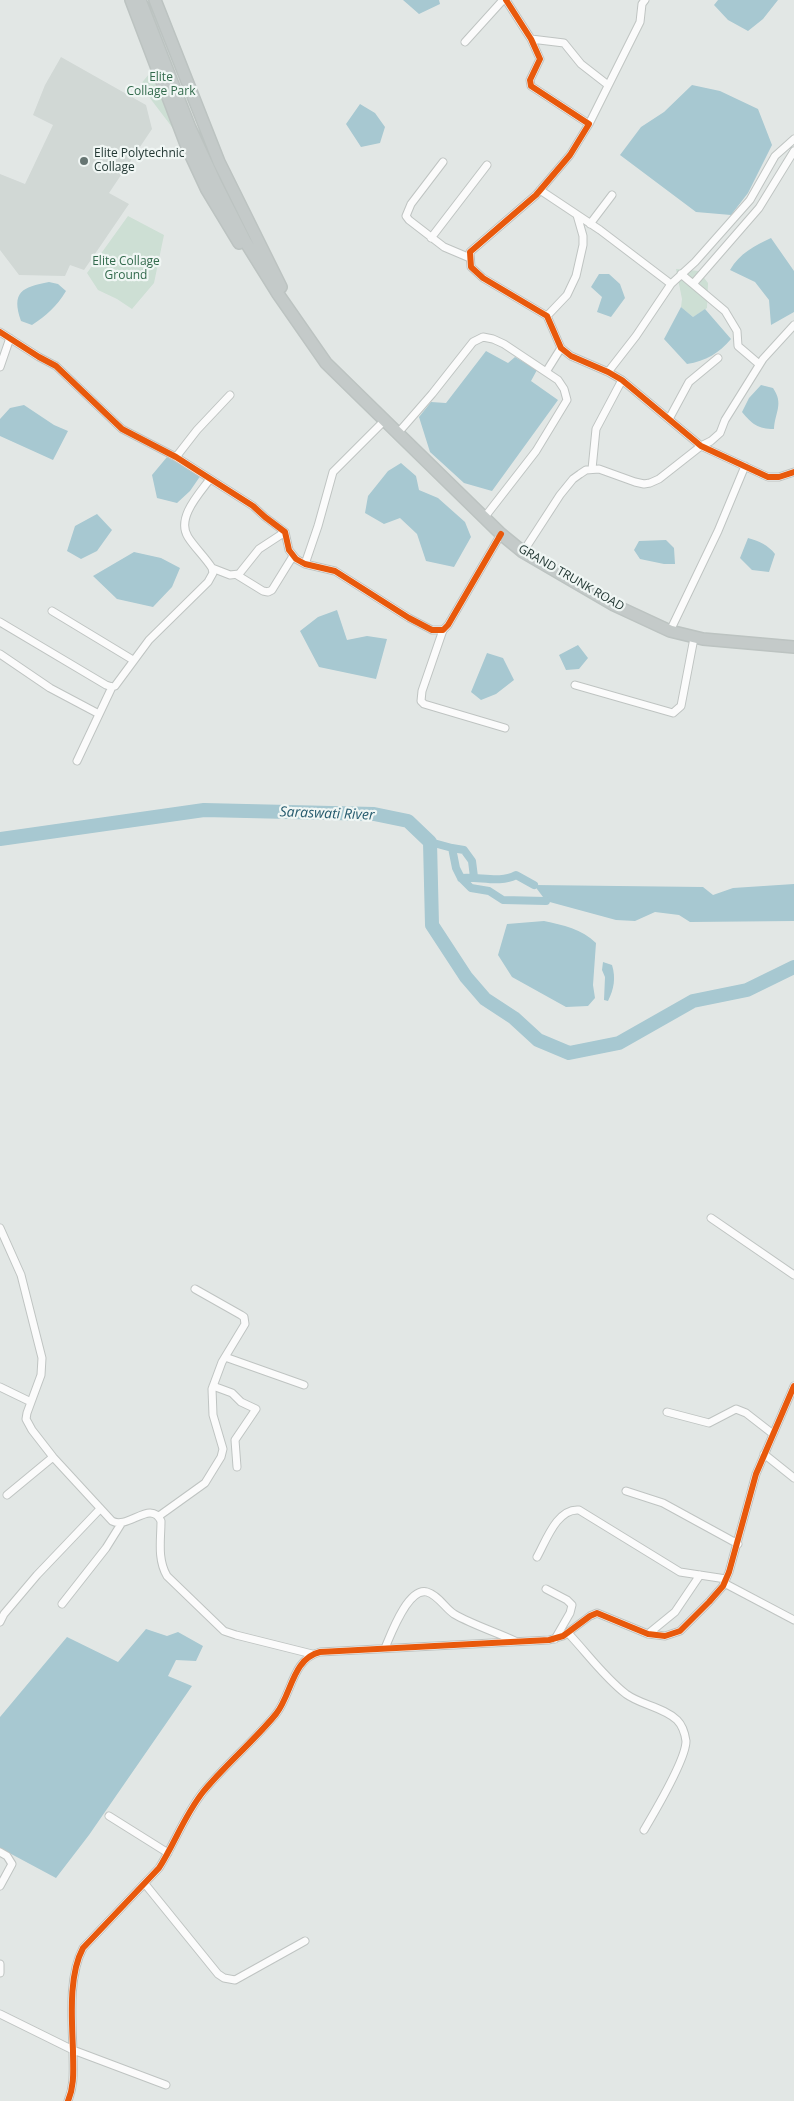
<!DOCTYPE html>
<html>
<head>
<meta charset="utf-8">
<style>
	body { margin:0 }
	canvas { display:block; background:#e2e7e5 }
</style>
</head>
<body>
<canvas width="794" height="2101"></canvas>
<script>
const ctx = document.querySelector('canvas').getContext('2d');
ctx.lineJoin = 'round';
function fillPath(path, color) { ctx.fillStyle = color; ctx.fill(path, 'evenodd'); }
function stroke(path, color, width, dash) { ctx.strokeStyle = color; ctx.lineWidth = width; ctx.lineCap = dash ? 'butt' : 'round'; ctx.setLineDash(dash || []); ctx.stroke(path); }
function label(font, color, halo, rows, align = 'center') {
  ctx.font = font + ' "Open Sans",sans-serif'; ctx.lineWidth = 4.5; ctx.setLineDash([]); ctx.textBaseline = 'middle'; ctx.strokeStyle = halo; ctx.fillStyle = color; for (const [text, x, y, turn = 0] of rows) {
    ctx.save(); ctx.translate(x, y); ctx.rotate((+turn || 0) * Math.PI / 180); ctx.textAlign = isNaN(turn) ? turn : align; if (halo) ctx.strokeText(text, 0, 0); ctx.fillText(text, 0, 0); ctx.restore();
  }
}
const built = new Path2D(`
	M61,57L146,105L152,129L109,193L129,204L84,270L70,265L65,276L19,275L0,250V174L25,184L53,125L33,115L45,85Z`);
const green = new Path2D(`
	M158,63L175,72L185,106L178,135L140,85Z
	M128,216L164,235L154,283L132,309L117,299L98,290L87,273Z
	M676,269L699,271L708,283L707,308L693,317L681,307L682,299Z`);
const water = new Path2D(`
	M403,0H439L440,4L419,14Z
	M718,0H778L763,19L748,31L728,20L714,5Z
	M692,85L720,91L758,109L772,145L748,193L731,215L696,212L620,155L641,127L664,112Z
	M360,104L375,113L385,127L380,143L361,147L346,124Z
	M771,238L794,271V312L771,325L769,300L755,282L730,270C740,253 754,246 771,238Z
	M599,274H609L620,284L625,298L611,317L597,312L602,297L591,287Z
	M49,282L58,284L66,291C57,306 46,316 32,325L21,321C11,292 22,287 49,282Z
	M681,307L693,317L705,309L731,339C719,353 706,361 687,364L664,339Z
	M486,351L508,363L515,357L537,370L531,381L558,400L492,491L464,483L430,452L419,417L431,402L446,403Z
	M761,385L773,388C784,404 775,412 774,429C758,429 752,424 742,412L749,398Z
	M24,405L54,425L68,431L53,460L0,436V419L10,408Z
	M167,457L201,475L190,491L177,503L157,498L152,475Z
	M401,463L416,476L419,490L438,498L465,522L471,537L454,567L426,561L417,534L400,518L384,524L365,513L368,496L388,471Z
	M97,514L112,530L97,551L81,559L67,551L75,526Z
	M748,538C759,541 768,545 775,554L769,572L752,570L740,558Z
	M666,540L674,548L675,564H664L640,559L634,550L639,541Z
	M134,552L161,558L180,568L172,587L153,607L117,599L93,576Z
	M337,610L347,640L367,636L387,639L376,679L319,667L300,631L318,617Z
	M578,645L588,658L579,669L566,670L559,655Z
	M487,653L503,658L514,680L496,694L481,700L471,692Z
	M794,884V921L690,922L679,915L655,912L635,921L616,920L546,901L534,885L703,887L713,895L733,888Z
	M544,921C563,925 582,929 596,943L593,985L595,998L588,1006L566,1007L512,977L498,955L507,924Z
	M603,962L612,965C616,978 614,989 608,1001L604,1000L605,977L602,970Z
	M146,1629L167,1636L178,1632L203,1646L196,1661L176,1660L168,1676L192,1686L89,1835L56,1878L0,1848V1717L67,1637L118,1662Z`);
const canal = new Path2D(`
	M430,842L452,848L456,868L461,878L471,888L489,891L503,900L546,901
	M452,848L464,850L472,861L474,877
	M461,878C479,876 500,884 516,875L534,885`);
const river = new Path2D(`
	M0,839L204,810L374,814L408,821L430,842L432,925L466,977L485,999L514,1018L538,1040L569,1053L619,1043L693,1001L747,990L794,967`);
const minor = new Path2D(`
	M506,0L531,39L540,59L530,80L531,86L589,124L570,155L536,195L470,252L471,267L483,278L547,316L561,348L571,356L608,372L622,380L701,446L768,477H779L794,472
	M531,39L564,43L581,64L608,85
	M465,42L503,0
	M589,124L640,22L642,4L645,0
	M443,162L411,204L406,216L409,220L444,247L470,258
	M540,190L600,230L671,284
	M590,224L612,195
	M431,238L487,165
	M681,274L725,311L737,331L738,346L759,364
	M693,284L759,208L794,151
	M547,316L567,295L576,276L583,245V236L577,215
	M0,332L39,357L56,366L122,429L176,457L253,506L265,517L285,532L289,550L296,559L305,564L335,571L409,618L432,630H443L448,625L501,534
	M0,367L10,338
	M546,372L561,348
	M608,372L636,336L671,284L695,262L750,200L775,156L794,139
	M669,419L689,382L718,358
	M398,433L432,394L473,342L483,337L493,339L504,344L558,380L564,389L567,400L536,451L484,518
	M176,457L197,430L230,395
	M592,469L596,429L622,380
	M523,552L560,495L573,479L580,474L586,470L599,469L635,482L644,484L650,483L659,479L701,446L711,441L720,433L725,420L763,359L794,325
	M305,564L318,526L333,472L385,420
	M212,568L230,575L239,574L259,549L285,532
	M237,575L263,591L268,592L272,590L293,556
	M52,611L133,660
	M0,622L106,685L112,687L115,686L149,640L208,582L213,573L212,568C205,557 195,548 188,537C176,518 199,494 210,479
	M443,630L422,691L421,701L424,704L505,728
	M670,631L718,531L745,466
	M0,654L50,688L99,714
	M575,685L673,713L681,706L694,638
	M77,761L112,687
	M711,1218L794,1275
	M0,1228L21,1275L42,1358L41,1375L27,1413L26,1419L32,1430L53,1457L112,1521C128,1530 151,1499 161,1521C161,1539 157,1559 167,1576L224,1631L236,1635L312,1654
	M225,1357L304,1385
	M213,1386L232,1393L241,1402L256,1409L235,1440L237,1467
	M0,1387L31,1402
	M667,1412L709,1423L736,1409L746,1413L773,1434
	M764,1454L794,1478
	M626,1491L663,1503L738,1544
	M7,1495L53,1457
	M159,1516L205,1483L221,1457L223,1449L213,1415L212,1389L222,1362L245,1324L244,1317L241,1315L195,1289
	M537,1557C546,1541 557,1508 579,1510L680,1572L726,1579
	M724,1583L794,1620
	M546,1589L567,1600L572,1605L570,1613L555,1639
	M62,1604L106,1548L121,1524
	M0,1622L4,1614L37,1575L100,1509
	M568,1633C587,1653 604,1677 626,1694C641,1705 663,1707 677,1720C682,1725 685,1734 686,1741C686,1760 654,1813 644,1830
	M648,1634L675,1612L700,1575
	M385,1648C391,1634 408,1587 427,1592C438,1595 445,1608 454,1614C473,1625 496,1632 515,1641
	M109,1816L168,1853
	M0,1852L7,1856L12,1864L0,1886
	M145,1884L218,1974L224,1978L235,1980L305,1941
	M0,1964V1973
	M0,2014L73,2050L166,2085
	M68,2101C75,2084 73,2069 73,2051C72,2020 68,1976 83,1948L159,1868C175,1843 184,1816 203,1792C225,1765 253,1742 276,1714C292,1694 292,1659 320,1652L549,1640L563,1636L590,1616L597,1613L648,1634L665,1636L680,1631L709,1602L723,1586L729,1572L756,1474L794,1386`);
const trunk = new Path2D(`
	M131,0L187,147L207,190L239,243
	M140,0L190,128L217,186L245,241L278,294L326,363L501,534L523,552L614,605L670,631L703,639L794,647
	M155,0L219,162L281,287`);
const cycleway = new Path2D(`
	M506,0L531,39L540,59L530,80L531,86L589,124L570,155L536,195L470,252L471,267L483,278L547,316L561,348L571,356L608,372L622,380L701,446L768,477H779L794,472
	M0,332L39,357L56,366L122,429L176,457L253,506L265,517L285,532L289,550L296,559L305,564L335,571L409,618L432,630H443L448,625L501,534
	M68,2101C75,2084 73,2069 73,2051C72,2020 68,1976 83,1948L159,1868C175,1843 184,1816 203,1792C225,1765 253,1742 276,1714C292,1694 292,1659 320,1652L549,1640L563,1636L590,1616L597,1613L648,1634L665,1636L680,1631L709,1602L723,1586L729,1572L756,1474L794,1386`);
const markers = [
	[84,161,5,"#667572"]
];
const parkNames = [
	["Elite",161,78],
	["Collage Park",161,92],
	["Elite Collage",126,262],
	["Ground",126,276]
];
const poiNames = [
	["Elite Polytechnic",94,154],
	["Collage",94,168]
];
const streetNames = [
	["GRAND TRUNK ROAD",571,578,30]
];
const waterNames = [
	["Saraswati River",327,814,2]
];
fillPath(built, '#d1d8d5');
fillPath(green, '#cddfd4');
fillPath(water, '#a7c8d1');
stroke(canal, '#a7c8d1', 8);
stroke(river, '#a7c8d1', 14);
stroke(minor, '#bfc4c2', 9);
stroke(trunk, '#bcc3c1', 14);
stroke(minor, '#fbfbfb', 7);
stroke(trunk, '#c4cac9', 11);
stroke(cycleway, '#e8590c', 6);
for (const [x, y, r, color] of markers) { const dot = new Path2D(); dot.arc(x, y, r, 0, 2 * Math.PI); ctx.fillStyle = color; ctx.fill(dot); stroke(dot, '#f0f6f4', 2); }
label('12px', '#326a4c', '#f0f6f4', parkNames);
label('12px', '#233834', '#f0f6f4', poiNames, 'left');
label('12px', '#233834', '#f0f6f4', streetNames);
label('italic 14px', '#245a6d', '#f0f6f4', waterNames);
</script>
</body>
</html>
